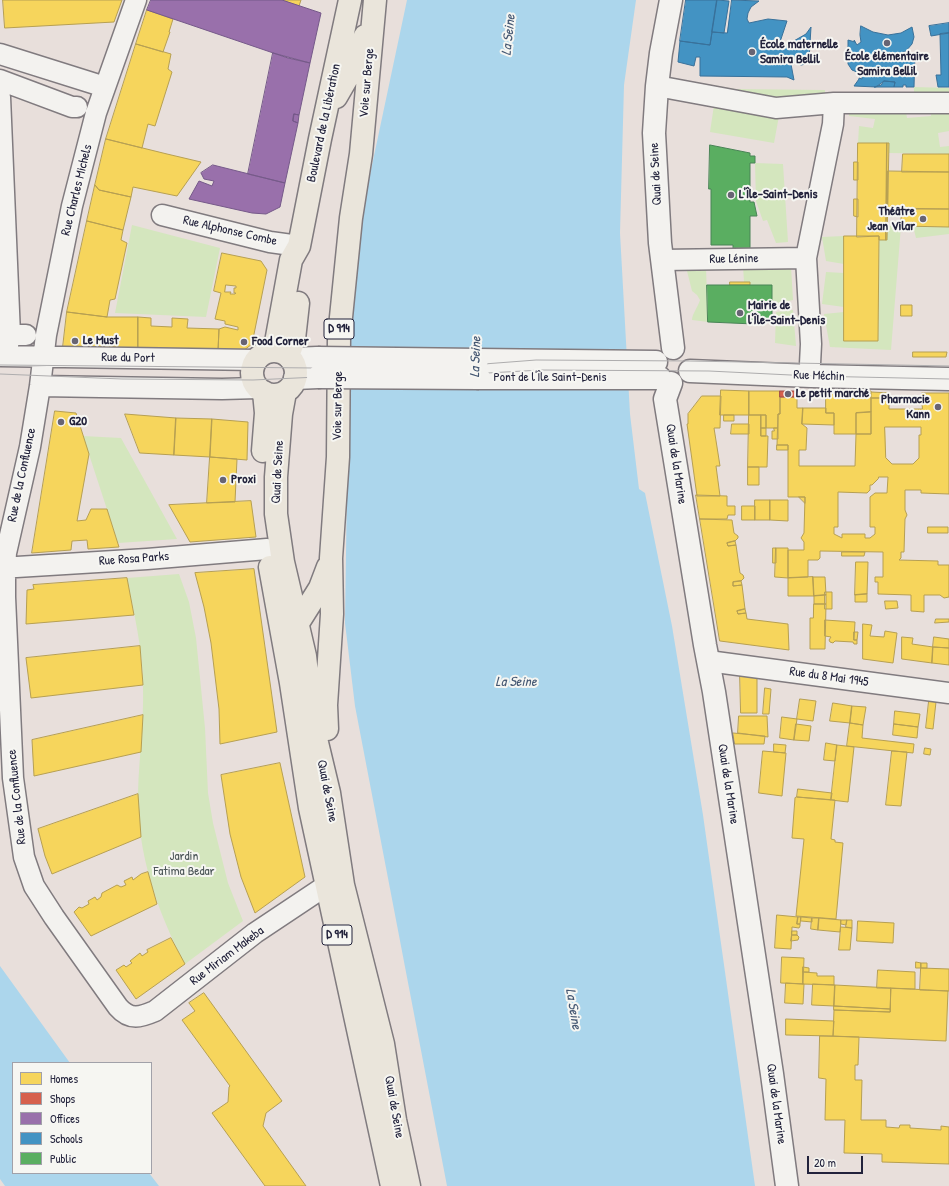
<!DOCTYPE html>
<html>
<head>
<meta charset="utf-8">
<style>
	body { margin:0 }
	#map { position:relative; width:949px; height:1186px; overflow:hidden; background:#e8dfdb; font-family:"Patrick Hand",sans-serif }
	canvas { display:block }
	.legend { position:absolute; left:12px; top:1062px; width:140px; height:112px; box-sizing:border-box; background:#f6f6f2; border:1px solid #a1a1a9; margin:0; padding:5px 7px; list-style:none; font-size:12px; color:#22223b }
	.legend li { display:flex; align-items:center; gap:8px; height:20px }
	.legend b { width:20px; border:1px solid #a1a1a9 }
	.scale { position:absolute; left:807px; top:1156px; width:56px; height:18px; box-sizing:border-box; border:2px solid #22223b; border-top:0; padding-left:5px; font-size:12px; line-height:14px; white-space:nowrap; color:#22223b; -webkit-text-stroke:3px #f6f6f2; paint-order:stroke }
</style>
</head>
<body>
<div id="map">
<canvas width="949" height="1186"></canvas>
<ul class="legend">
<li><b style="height:11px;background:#f6d55c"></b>Homes</li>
<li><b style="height:11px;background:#d6604d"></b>Shops</li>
<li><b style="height:11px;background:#9970ab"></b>Offices</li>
<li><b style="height:11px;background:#4393c3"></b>Schools</li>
<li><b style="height:11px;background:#5aae61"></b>Public</li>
</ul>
<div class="scale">20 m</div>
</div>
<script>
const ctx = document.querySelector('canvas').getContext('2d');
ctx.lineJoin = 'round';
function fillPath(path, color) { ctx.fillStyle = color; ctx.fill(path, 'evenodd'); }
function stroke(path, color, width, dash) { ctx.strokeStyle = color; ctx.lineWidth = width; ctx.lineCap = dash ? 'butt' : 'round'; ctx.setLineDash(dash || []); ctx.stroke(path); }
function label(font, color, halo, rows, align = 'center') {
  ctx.font = font + ' "Patrick Hand",sans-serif'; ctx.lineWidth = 4; ctx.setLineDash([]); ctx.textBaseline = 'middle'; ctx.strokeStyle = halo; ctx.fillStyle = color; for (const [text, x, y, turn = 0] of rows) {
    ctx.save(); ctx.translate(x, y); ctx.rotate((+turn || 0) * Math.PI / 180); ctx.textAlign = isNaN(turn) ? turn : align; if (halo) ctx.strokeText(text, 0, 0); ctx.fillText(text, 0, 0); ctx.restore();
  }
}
const green = new Path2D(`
	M684,80L735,89L825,90V98L781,102L683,84Z
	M914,87L949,88V96L914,98Z
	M714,105L779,116L774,143L710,132Z
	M850,109L906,112L907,118L931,116V109H949V131L938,133L940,147L949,146V154L889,153L887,143H858L859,126L873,128L875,119L849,116Z
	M755,163L783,164L788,242L776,243L767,220L763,221L756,201Z
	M132,225L220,248L206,317L115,313Z
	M888,226H901L891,350L830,347L824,314L844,312V341H878L879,240H886Z
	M913,226L949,227V234L916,238Z
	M844,236V264L826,261L822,237Z
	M743,266L791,267L793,300L772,304L750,285V282H744Z
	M690,267L706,268L708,322L692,320C692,314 698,307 700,300L697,295L692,291L687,271Z
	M826,272L844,273V307L822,304Z
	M793,310L796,346L775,343L776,312Z
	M83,436L121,438L177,539L118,543Z
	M179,574L189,602L196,638L205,728L208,793L213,823L228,883L243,921L185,964C157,911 137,853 138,793C139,757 144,722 143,686C143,650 134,614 127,578Z`);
const water = new Path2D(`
	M407,0H636L624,85L620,233L630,414L639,489L645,493L672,626L703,815L755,1186H447L355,706L345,623L349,344L359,242L364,203Z
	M0,966L70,1063H13V1173H149L159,1186H5L0,1179Z`);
const homes = new Path2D(`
	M3,0H122L114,22L5,28Z
	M282,0H301L299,6Z
	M147,10L173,19L169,32H170L163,52L136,44Z
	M136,44L171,54L168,69L172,72L155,126L148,124L142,148L106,139Z
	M106,139L167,154L201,162L177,196L133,187L131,197L99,190L95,185Z
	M858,143H887L886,240H879V236L857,237Z
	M887,143H889L887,240H886Z
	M903,154H949V172H902Z
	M854,162H858V180H854Z
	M888,171L949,172V209L888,208Z
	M95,185L99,190L131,197L123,230L87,221Z
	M854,199H858V217L854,216Z
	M902,209H949V227L901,226Z
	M87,221L123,230L121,240L127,243L115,299L110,300L107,317L67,312Z
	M844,236H879L878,341H844Z
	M222,253L261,261L267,270L252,344L243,351H218L219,329L225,327L238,330V327L225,324V321L215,319L221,293L214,291ZM226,285L236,286V288H234V293H236L235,294H230L231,292H225Z
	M730,282H750V285H730Z
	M901,305H912V316H901Z
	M67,312L107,317H138V351L63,347Z
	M138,317L151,318V326L172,327V318L188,319L187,328L219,329L218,351H138Z
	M913,352H947L946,357H913Z
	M721,390L749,391V415H720Z
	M749,391H780V414H778V428H766V415H749Z
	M826,391H871V412L856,413V434H834V413H826Z
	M871,392L889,393V398H871Z
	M922,393H949V494L921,493V490H905V510L907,515L905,519L904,552H901V558L899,560L938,561V565H949V597L944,598L940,595H924V612L911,611V595L878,594V582H875V577H883V552L820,551V558L818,560H808V577L788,578V550H804V542L801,538L804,533L805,497H788V445H777L778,414H780V397H797V408H803L802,424L807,428L806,450H799V466H855L856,434H871V398H889V409H922ZM885,427H921V435H919V458L913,464H892L886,458ZM879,477H888L887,493H875L870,497V527H875V534L870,538H865V534H842V538L834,534V527H838V492L867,493L870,490V485H872L878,479Z
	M702,396H721L720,428H714L720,466H716L720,496H697L687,424H688V414Z
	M803,408H826V413H834V425L802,424Z
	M55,411L76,413L89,454L77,521L86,520L91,509H107L119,547L88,549L87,540L72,541L71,550L32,553Z
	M871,412V434H856V413Z
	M125,414L176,418L174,455L140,453Z
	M724,415H734V421H724Z
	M749,415H761V436H768L767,467H748Z
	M761,415H766V428H761Z
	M176,418L212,419L210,457L174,455Z
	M212,419L248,422L247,460L210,457Z
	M732,424H749V434H731Z
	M761,428H766V436H761Z
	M774,428H778V439H772V431H774Z
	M777,445H788V450H777Z
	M210,457L237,459L235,502L207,503Z
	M748,467H759V485H748Z
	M696,495L727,496V506H735V515H728L727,519H700Z
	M799,497H805V503Z
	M755,500H770V520H755Z
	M770,500H788V521L770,520Z
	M251,501L256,537L190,542L169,505Z
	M742,506H755V520H742Z
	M700,519L732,520L734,533L738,536V538L735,541L727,543L728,546L736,545L740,573L743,575L744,578L741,581L733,582V586L742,585L745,609L737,611L738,614L746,613L747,619L788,624L789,650L720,641Z
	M928,527H948V533H928Z
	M735,541L736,545L728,546L727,543Z
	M773,548H776V563H773Z
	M776,548H788V578L775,577Z
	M842,552H865L864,556H842Z
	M856,562H868L867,594L855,595Z
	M254,569L277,732L220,744L219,709L211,643L204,607L195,573Z
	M813,577H825L826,595L814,596Z
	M813,577L814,596H788V578Z
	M127,578L134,615L26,624L27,590L34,589L33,585Z
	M741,581L742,585L733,586V582Z
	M825,592H832V609H825Z
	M867,594V602H855V595Z
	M826,595V604H814V596Z
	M885,601H897L898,608L886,609Z
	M814,604H826L825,649H810V618H813Z
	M745,609L746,613L738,614L737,611Z
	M936,619H949V622L935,623Z
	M825,620L855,622L854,640H857V644H854L853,642L835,641L833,643L830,642L829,640L831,637L825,636Z
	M863,624L872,625L870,636L884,637L885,631L897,633L893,663L863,659Z
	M854,632H858L857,640H854Z
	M902,637L913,638L912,644L933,647L932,663L902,659Z
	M934,637L949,639V648L933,647Z
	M140,646L143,685L31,698L26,658Z
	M933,647L949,648V665L932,663Z
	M740,675L757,677V713H741Z
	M765,688L771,689L769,714H763Z
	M800,699L816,701L813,721L797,719Z
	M929,701L936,702L933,729L926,728Z
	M833,703L852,706L850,723L830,721Z
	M852,706L866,707L863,725L850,723Z
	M895,711L920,714L918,727L894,724Z
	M143,715L141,752L34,776L32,740Z
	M739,716H767L768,737L738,733Z
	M782,717L797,719L794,740L780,738Z
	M850,723L863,725L862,738L914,744L913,753L847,746Z
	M796,724L811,726L809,741L794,740Z
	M894,724L918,727L917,738L893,735Z
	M733,733L765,736L764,744H735Z
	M826,743L837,745L835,761L824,760Z
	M774,744L786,745L785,753L774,752Z
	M837,745L854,747L848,802L831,800Z
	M925,748L931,749L930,755L924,754Z
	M763,751L786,753L782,796L759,793Z
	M892,751L907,752L901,806L886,805Z
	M280,763L305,877L255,913L241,877L230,834L221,775Z
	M798,789L832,793L831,800L797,797Z
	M138,794L141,837L52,874L45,856L38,829Z
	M797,797L835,800L831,839L835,840V842L843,843L836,919L796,916L804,839L792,838L795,798Z
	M148,872L157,904L91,936L74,912L79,907L82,908L89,904L88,901L95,897L97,900L101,897L102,893L117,885L121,887L126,885L124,881L132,877L133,880L141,874Z
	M777,915L798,917L797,924H800V926L799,928L792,927L791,949L775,948Z
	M798,917H801L800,924H797Z
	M801,917L812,918V922L801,921Z
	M812,918H819L818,930L811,929Z
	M819,918L841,920L840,932L818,930Z
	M841,920H847L846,925L841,924Z
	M847,920H852V928L846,927Z
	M858,921L894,923L893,943L857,941Z
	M841,927L852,928L850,950H839Z
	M792,931H797V935H792Z
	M792,935H797L799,937L798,940L791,941Z
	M171,938L185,964L136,999L116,970L124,965L126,967L132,963L130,961L140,953L142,956L148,952L147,950Z
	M782,957L804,958L803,984L781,983Z
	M916,962L921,963V968H916Z
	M921,963H927V968H921Z
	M803,967L809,968V972H803Z
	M921,968L949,969V991L920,990Z
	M878,970L915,972V989L877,988Z
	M803,972L817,973V976H834V985L803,984Z
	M786,983L804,984L803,1004L785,1003Z
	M813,984L835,985L834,1006L812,1005Z
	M835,985L891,988L890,1009L834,1006Z
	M891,988L948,991L946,1041L833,1036L834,1010L890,1012Z
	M204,993L282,1101L266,1113L263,1126L306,1186H265L212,1113L228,1102L229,1087L230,1086L182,1020L195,1011L189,1003Z
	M834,1006L890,1009V1012L834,1010Z
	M786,1019L834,1021L833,1036L786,1035Z
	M820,1036L859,1037L858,1065H855V1080H862L861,1120H886V1127L899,1128L900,1125H910V1128L941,1130V1126L949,1127V1164L882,1162V1154L844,1153L845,1120H825L826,1079L819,1078Z`);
const shops = new Path2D(`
	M780,391H797V397H780Z`);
const offices = new Path2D(`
	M151,0H282L321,13L310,63L288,58L147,10Z
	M273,53L310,63L299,115L294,114L293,121L298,123L285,183L248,174Z
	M294,114L299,115L298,123L293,121Z
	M213,165L285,183L280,207L266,214L252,213L189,199L199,181L212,186L214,181L204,179L201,173Z`);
const schools = new Path2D(`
	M686,0H717L710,45L680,41Z
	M717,0L729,1L724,33L712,32Z
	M732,0L759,1L751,7L748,13L747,19L749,23L768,19L787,21L780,42L785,46L806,34L811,27L809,60L806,64L801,65L795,63L792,59H790L794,80L787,77L700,76V57H696L694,66L678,62L680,41L710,45L712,32L727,33Z
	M949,23V33L931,36L929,26Z
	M861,26L873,32L888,35L901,33L912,27L914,37L912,44L906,51L903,52L915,53L914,87H906V85H903V87H894L895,82L884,81L876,87L854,86L859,79V78L862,79V74L852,70L848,64V40L855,42L854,40L857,45L861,42L860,35Z
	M949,33V87H938L936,75H941L940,34Z
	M884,81L895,82L894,87H874L881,85Z`);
const public = new Path2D(`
	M710,145L750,153V156H755V163H750V202H754L757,216H750V250H733V245H711V189H709Z
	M707,285H772V321L755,322L754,324L708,322Z`);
const street = new Path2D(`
	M136,0L96,113L72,206L46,335L40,386L30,447L6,553L5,568V597L13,778L24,857L34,886L54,917L118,1007C130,1021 141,1017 155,1011L255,933L327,885
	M0,54L105,87
	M0,80L72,107H77
	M657,86L776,108L834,103H949
	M0,97L10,335L6,356
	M162,215L270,242L299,246
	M662,260L806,258
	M10,335H26
	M0,356L256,360
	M810,364L811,344L806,258L833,124L834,103
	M40,386L222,389L258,388
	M0,568L147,559L267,549
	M708,661L949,693`);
const secondary = new Path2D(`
	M671,0L661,53L657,86L654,133L660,243L673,348
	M291,359L318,358
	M477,360L656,362
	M690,371L811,376L949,379
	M295,378L318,377
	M479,378H660
	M671,383L665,399L705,645L714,692L772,1074L787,1186`);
const primary = new Path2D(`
	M336,97L347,78L365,36
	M268,351L276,342L277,337L291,260L299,246L320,139L350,0
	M252 373a22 22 0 1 1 44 0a22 22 0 1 1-44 0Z
	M288,356L294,339L298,303
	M285,392L281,414L276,477V514L283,562L305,656L313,726L329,793L343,885L383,1044L395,1120L409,1186
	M263,451L266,413L264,392
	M270,567L291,683L310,808L392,1186
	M296,632L298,623L320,588L328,567
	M327,729L326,705L332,614L331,558L338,457L339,337L351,218L361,154L375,0`);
const tram = new Path2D(`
	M0,365L419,369L536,360L690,361L949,366
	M0,374L122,379L253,380L318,377H416L541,370L709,371L811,376L949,379`);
const secondaryBridge = new Path2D(`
	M318,358L477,360
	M318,377L479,378`);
const markers = [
	[887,43,4,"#676473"],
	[752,52,4,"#676473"],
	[731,195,4,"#676473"],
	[923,219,4,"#676473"],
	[740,313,4,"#676473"],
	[75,341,4,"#676473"],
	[244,342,4,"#676473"],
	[788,394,4,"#676473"],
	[938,407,4,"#676473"],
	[61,422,4,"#676473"],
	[223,480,4,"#676473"]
];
const shields = [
	[339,329,30],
	[337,935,30]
];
const shieldNames = [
	["D 914",339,329],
	["D 914",337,935]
];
const poiNames = [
	["École maternelle",760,45],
	["Samira Bellil",760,60],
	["École élémentaire",887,57,"center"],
	["Samira Bellil",887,72,"center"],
	["L'Île-Saint-Denis",739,195],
	["Théâtre",915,212,"right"],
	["Jean Vilar",915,227,"right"],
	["Mairie de",748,306],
	["l'Île-Saint-Denis",748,321],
	["Le Must",83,341],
	["Food Corner",252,342],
	["Le petit marché",796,394],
	["Pharmacie",930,400,"right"],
	["Kann",930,415,"right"],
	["G20",69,422],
	["Proxi",231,480]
];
const streetNames = [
	["Voie sur Berge",367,83,-85],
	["Boulevard de la Libération",324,123,-78],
	["Quai de Seine",656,174,-93],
	["Rue Charles Michels",77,190,-76],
	["Rue Alphonse Combe",230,231,13],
	["Rue Lénine",734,259,-1],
	["Rue du Port",128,358,1],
	["Rue Méchin",819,376,2],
	["Pont de l'Île Saint-Denis",550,378],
	["Voie sur Berge",338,406,-89],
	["Quai de la Marine",676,464,81],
	["Quai de Seine",278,472,-87],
	["Rue de la Confluence",22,475,-78],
	["Rue Rosa Parks",134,559,-4],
	["Rue du 8 Mai 1945",829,677,8],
	["Quai de la Marine",728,784,81],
	["Quai de Seine",327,791,79],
	["Rue de la Confluence",17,797,-96],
	["Rue Miriam Makeba",227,956,-37],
	["Quai de la Marine",776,1104,82],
	["Quai de Seine",394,1107,80]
];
const parkNames = [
	["Jardin",184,857],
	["Fatima Bedar",184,872]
];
const waterNames = [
	["La Seine",509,35,-84],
	["La Seine",476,357,-88],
	["La Seine",516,682],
	["La Seine",573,1009,81]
];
fillPath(green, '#d4e6be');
fillPath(water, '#acd6ec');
fillPath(homes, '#f6d55c');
stroke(homes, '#b69f52', 1);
fillPath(shops, '#d6604d');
stroke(shops, '#a04d48', 1);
fillPath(offices, '#9970ab');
stroke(offices, '#755989', 1);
fillPath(schools, '#4393c3');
stroke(schools, '#39719a', 1);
fillPath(public, '#5aae61');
stroke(public, '#498456', 1);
stroke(street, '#807b7f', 23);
stroke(secondary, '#807b7f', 25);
stroke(primary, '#807b7f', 25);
stroke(street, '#f3f2ef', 20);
stroke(secondary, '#f3f2ef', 22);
stroke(primary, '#eae5db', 22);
stroke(tram, '#aeadae', 1);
stroke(secondaryBridge, '#807b7f', 25, []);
stroke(secondaryBridge, '#f3f2ef', 22);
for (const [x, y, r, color] of markers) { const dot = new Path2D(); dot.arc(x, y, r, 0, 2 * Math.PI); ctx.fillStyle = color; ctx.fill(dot); stroke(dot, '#f6f6f2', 1.5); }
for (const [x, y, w] of shields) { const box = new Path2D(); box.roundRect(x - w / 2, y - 10, w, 20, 3); ctx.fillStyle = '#f6f6f2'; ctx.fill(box); stroke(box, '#22223b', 1); }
label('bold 12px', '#22223b', null, shieldNames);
label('bold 13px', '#22223b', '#f6f6f2', poiNames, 'left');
label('13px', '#22223b', '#f6f6f2', streetNames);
label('13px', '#4a5456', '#f6f6f2', parkNames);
label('italic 14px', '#445772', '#f6f6f2', waterNames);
</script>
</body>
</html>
